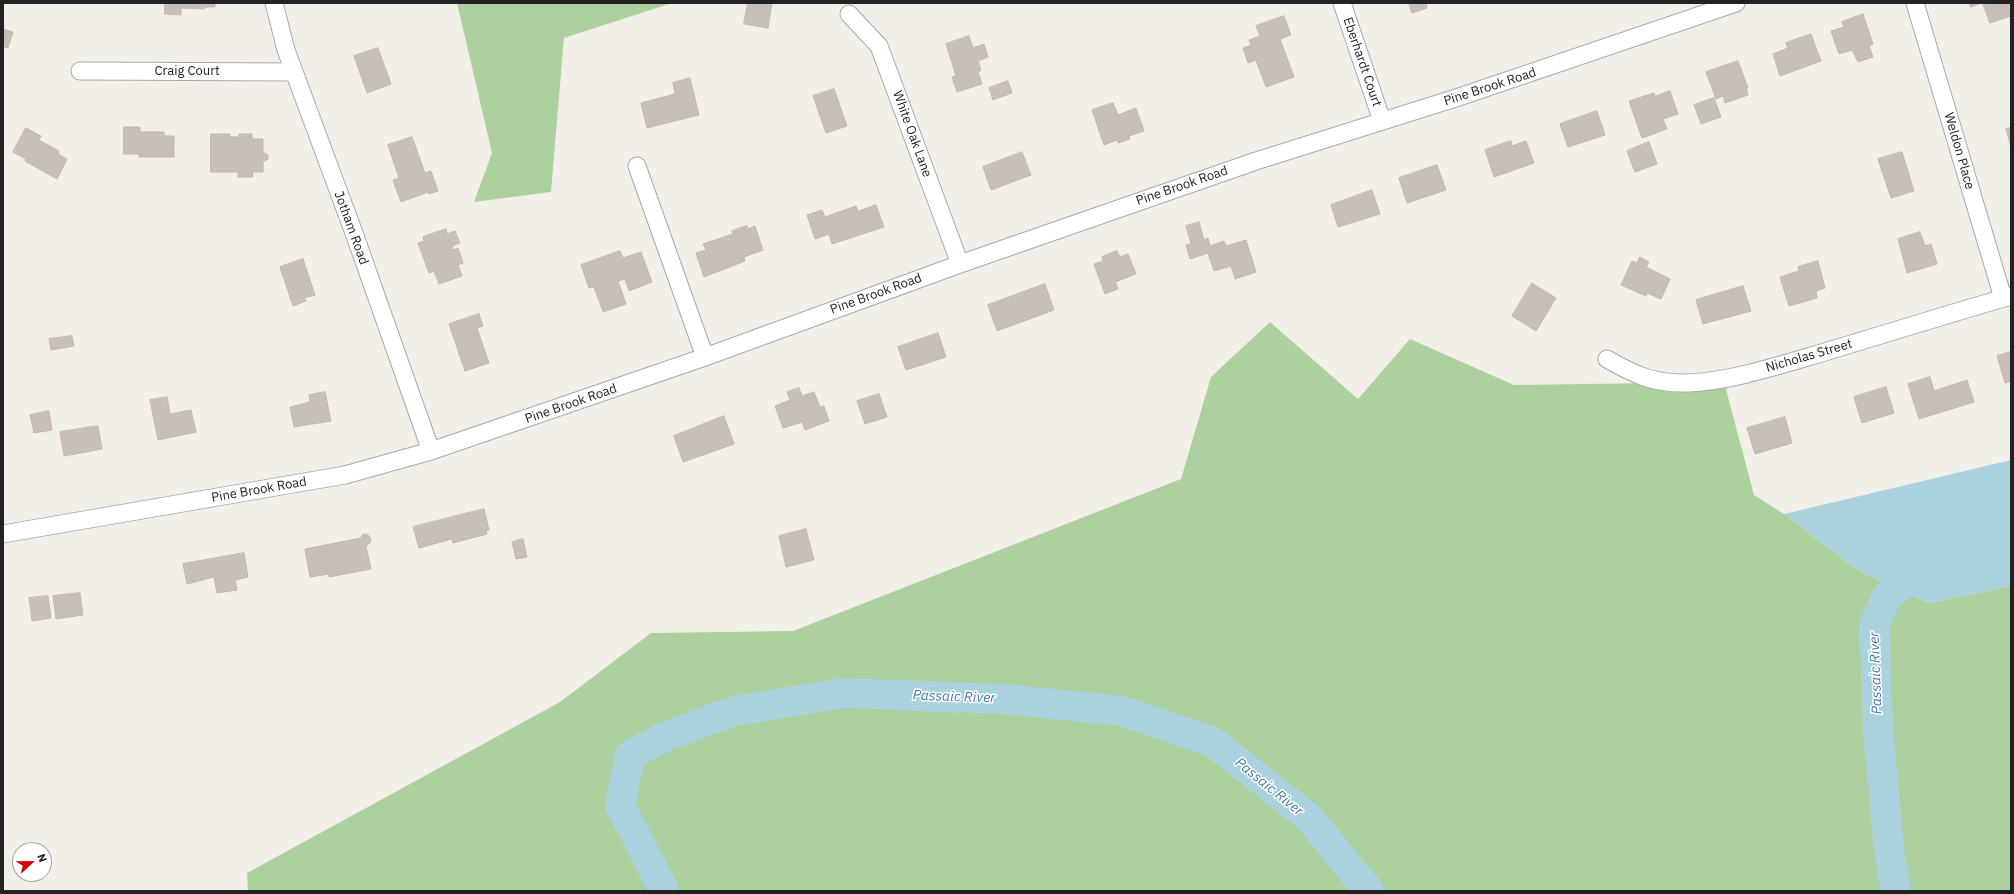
<!DOCTYPE html>
<html>
<head>
<meta charset="utf-8">
<style>
	body { margin:0 }
	#map { position:relative; width:2014px; height:894px; overflow:hidden; background:#f2efe9; font-family:"IBM Plex Sans",sans-serif }
	canvas { display:block }
	.frame { position:absolute; inset:0; border:4px solid #222; pointer-events:none }
	.north { position:absolute; left:12px; top:842px; width:40px; height:40px; box-sizing:border-box; background:#fff; border:1px solid #a7a7a7; border-radius:50%; rotate:68deg; font-size:11px; font-weight:700; line-height:16px; text-align:center; color:#222 }
	.north::after { content:''; display:block; margin:auto; width:14px; height:18px; background:#d40000; clip-path:polygon(50% 0,100% 100%,50% 72%,0 100%) }
</style>
</head>
<body>
<div id="map">
<canvas width="2014" height="894"></canvas>
<div class="frame"></div>
<div class="north">N</div>
</div>
<script>
const ctx = document.querySelector('canvas').getContext('2d');
ctx.lineJoin = 'round';
function fillPath(path, color) { ctx.fillStyle = color; ctx.fill(path, 'evenodd'); }
function stroke(path, color, width, dash) { ctx.strokeStyle = color; ctx.lineWidth = width; ctx.lineCap = dash ? 'butt' : 'round'; ctx.setLineDash(dash || []); ctx.stroke(path); }
function label(font, color, halo, rows, align = 'center') {
  ctx.font = font + ' "IBM Plex Sans",sans-serif'; ctx.lineWidth = 3; ctx.setLineDash([]); ctx.textBaseline = 'middle'; ctx.strokeStyle = halo; ctx.fillStyle = color; for (const [text, x, y, turn = 0] of rows) {
    ctx.save(); ctx.translate(x, y); ctx.rotate((+turn || 0) * Math.PI / 180); ctx.textAlign = isNaN(turn) ? turn : align; if (halo) ctx.strokeText(text, 0, 0); ctx.fillText(text, 0, 0); ctx.restore();
  }
}
const forest = new Path2D(`
	M457,3H672L564,38L551,192L474,202L492,153Z
	M1270,322L1358,399L1410,339L1514,385L1724,382L1754,495L1784,514L1859,571L1929,603L2011,586V891H248L247,873L560,702L651,633L793,631L1181,479L1211,377Z`);
const water = new Path2D(`
	M2011,460V586L1929,603L1859,571L1784,514Z`);
const river = new Path2D(`
	M664,891L620,805L630,755L664,737L734,711L844,693L1002,699L1122,711L1213,742L1309,818L1369,891
	M1896,891L1889,850L1878,730L1874,625L1887,596L1926,569L1933,566`);
const building = new Path2D(`
	M165,3H215V7H205L204,9L181,8V15L165,14Z
	M748,3H772L768,28L744,24Z
	M1409,3H1426L1427,8L1412,13Z
	M1969,3H1981L1971,7Z
	M1983,3H2011V16L1990,23Z
	M1863,14L1873,44L1869,46L1873,57L1858,62L1852,50L1839,54L1831,31L1844,27L1842,22Z
	M1284,16L1291,35L1280,39L1294,77L1266,87L1256,60L1248,63L1243,48L1251,45L1249,40L1260,36L1256,26Z
	M3,29L13,32L8,48L3,46Z
	M1811,34L1821,61L1780,76L1773,54L1788,48L1786,43Z
	M969,36L973,48L984,44L988,57L978,61L981,70L978,72L982,84L957,92L952,77L956,76L946,44Z
	M378,48L391,84L367,93L354,56Z
	M1738,61L1748,88H1746L1748,95L1725,103L1723,96L1716,99L1706,72Z
	M690,78L699,115L647,128L641,103L675,94L673,83Z
	M1008,81L1012,93L993,100L989,88Z
	M834,89L847,126L826,133L813,96Z
	M1670,91L1678,114L1663,119L1667,129L1642,138L1629,101L1654,93L1655,96Z
	M1714,98L1721,117L1701,124L1694,105Z
	M1113,103L1118,115L1136,108L1144,131L1129,136L1130,139L1118,143L1117,140L1104,145L1092,110Z
	M1597,111L1605,135L1568,147L1560,124Z
	M124,127H140V132H164V136H174V157H139V154H124Z
	M26,128L41,136L39,140L59,151L58,154L67,159L57,179L25,161L26,159L13,152Z
	M2011,128V147L2006,129Z
	M211,134H230V137H239V134H252V139H263V152L268,155V159L263,162V172H252L253,177H238V172H211Z
	M412,137L425,173L431,171L438,191L429,194L428,192L401,202L393,180L399,178L388,145Z
	M1511,141L1512,146L1526,141L1534,163L1494,177L1485,150Z
	M1649,142L1657,164L1635,172L1627,151Z
	M1022,152L1031,175L991,190L983,167Z
	M1902,152L1914,191L1891,198L1878,159Z
	M1437,165L1446,190L1407,203L1399,178Z
	M1372,190L1380,214L1338,227L1331,205Z
	M876,205L884,227L832,244L829,234L815,239L807,215L822,210L825,217L856,206L858,211Z
	M1199,222L1204,240L1208,238L1210,246L1224,241L1226,246L1246,240L1256,272L1235,279L1231,266L1214,271L1208,253L1190,259L1186,245L1191,244L1186,226Z
	M747,226L748,229L755,226L763,250L744,257L745,261L704,277L696,253L706,250L703,244L733,234L732,231Z
	M446,229L447,234L455,231L460,243L452,246L453,250L458,248L463,263L458,265L462,276L439,284L434,271L429,273L418,243L424,241L423,237Z
	M1920,232L1925,246L1931,244L1937,264L1907,273L1898,239Z
	M620,251L623,258L641,252L652,282L629,291L625,279L618,281L626,304L603,312L594,287L589,288L581,265Z
	M1117,251L1120,257L1128,254L1136,274L1115,282L1118,289L1105,294L1094,264L1103,261L1102,257Z
	M1640,257L1649,262L1646,267L1670,279L1661,299L1647,293L1646,296L1621,285L1632,261L1637,263Z
	M303,259L315,295L304,298L306,301L293,306L280,267Z
	M1818,261L1825,288L1816,291L1817,298L1789,306L1780,277L1799,271L1798,267Z
	M1532,283L1556,298L1536,331L1512,316Z
	M1045,284L1054,310L997,331L988,305Z
	M1743,286L1751,311L1703,324L1696,300Z
	M479,314L483,326L477,328L489,363L465,371L449,324Z
	M938,333L946,357L906,370L898,347Z
	M72,336L74,346L51,350L49,339Z
	M2011,352V381L2005,383L1997,356Z
	M1930,377L1934,391L1967,380L1974,402L1919,419L1908,384Z
	M1886,387L1894,413L1862,423L1854,397Z
	M799,388L802,396L814,392L820,407L824,406L829,421L805,430L802,422L783,428L775,406L790,400L787,392Z
	M325,392L331,421L294,427L290,407L310,402L309,395Z
	M879,394L887,417L865,424L857,401Z
	M167,397L170,414L191,410L196,432L158,440L150,400Z
	M49,411L52,430L34,433L30,415Z
	M724,416L734,444L683,462L674,436Z
	M1785,417L1792,443L1755,454L1747,428Z
	M98,426L102,449L64,456L60,432Z
	M484,509L489,530L486,531L487,534L453,543L452,539L419,548L413,527Z
	M806,529L814,560L786,567L779,536Z
	M367,534L370,537L371,542L366,546L371,569L329,577V574L310,577L305,549L361,538L362,535Z
	M523,539L527,557L516,559L512,542Z
	M244,553L248,577L235,580L237,590L217,593L214,577L187,584L183,564Z
	M80,593L83,615L56,619L53,596Z
	M48,596L51,618L32,621L29,598Z`);
const minor = new Path2D(`
	M274,3L286,50L354,233L431,451
	M1342,3L1382,121
	M1915,3L2003,298
	M849,14L879,46L960,264
	M80,71L294,72
	M637,166L705,357
	M1607,359C1633,374 1652,383 1683,383C1726,383 1784,364 1825,352C1887,333 1949,314 2011,296
	M3,534L345,475L431,451L705,357L960,264L1256,161L1456,98L1736,3`);
const streetNames = [
	["Eberhardt Court",1362,62,71],
	["Craig Court",187,71],
	["Pine Brook Road",1490,87,-18],
	["White Oak Lane",912,134,70],
	["Weldon Place",1959,151,74],
	["Pine Brook Road",1182,186,-19],
	["Jotham Road",351,228,70],
	["Pine Brook Road",876,294,-20],
	["Nicholas Street",1809,356,-16],
	["Pine Brook Road",571,404,-19],
	["Pine Brook Road",259,490,-10]
];
const waterNames = [
	["Passaic River",1876,673,-92],
	["Passaic River",954,697,2],
	["Passaic River",1269,787,39]
];
fillPath(forest, '#add19e');
fillPath(water, '#aad3df');
stroke(river, '#aad3df', 30);
fillPath(building, '#c7bfb8');
stroke(building, '#c4b6ab', 1);
stroke(minor, '#a9a9a9', 19);
stroke(minor, '#fff', 17);
label('13px', '#222', '#fff', streetNames);
label('italic 14px', '#4a7aab', '#fff', waterNames);
</script>
</body>
</html>
